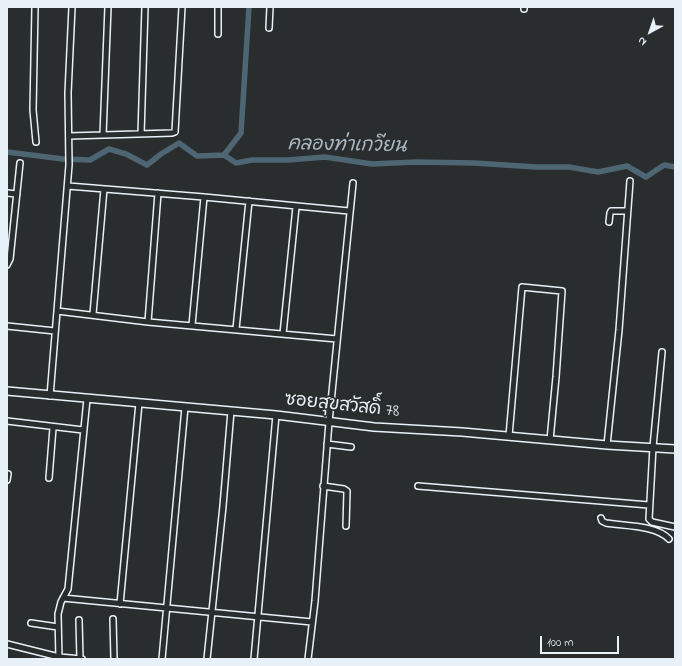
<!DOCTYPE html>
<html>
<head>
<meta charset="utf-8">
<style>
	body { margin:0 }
	#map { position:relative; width:682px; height:666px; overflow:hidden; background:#2a2d2e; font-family:"Indie Flower",sans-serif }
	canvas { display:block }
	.frame { position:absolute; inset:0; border:8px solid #e8f1f8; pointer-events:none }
	.north { position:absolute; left:630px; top:12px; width:40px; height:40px; -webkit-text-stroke:3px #2a2d2e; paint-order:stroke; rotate:220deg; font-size:11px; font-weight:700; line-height:16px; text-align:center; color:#e8f1f8 }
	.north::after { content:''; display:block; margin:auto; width:14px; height:18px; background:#e8f1f8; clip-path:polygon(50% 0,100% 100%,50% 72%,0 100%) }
	.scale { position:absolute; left:540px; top:636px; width:79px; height:18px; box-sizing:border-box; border:2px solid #e8f1f8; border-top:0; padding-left:5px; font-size:12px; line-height:14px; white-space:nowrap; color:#e8f1f8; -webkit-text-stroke:3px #2a2d2e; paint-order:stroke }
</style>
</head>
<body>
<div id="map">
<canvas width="682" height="666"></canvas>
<div class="frame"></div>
<div class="north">N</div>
<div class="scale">100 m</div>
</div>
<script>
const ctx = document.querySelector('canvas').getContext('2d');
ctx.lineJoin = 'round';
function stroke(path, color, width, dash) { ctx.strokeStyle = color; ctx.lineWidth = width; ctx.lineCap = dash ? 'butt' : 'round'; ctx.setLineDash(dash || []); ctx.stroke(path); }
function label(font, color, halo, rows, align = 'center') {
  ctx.font = font + ' "Indie Flower","Playpen Sans Thai",sans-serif'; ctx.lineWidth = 3.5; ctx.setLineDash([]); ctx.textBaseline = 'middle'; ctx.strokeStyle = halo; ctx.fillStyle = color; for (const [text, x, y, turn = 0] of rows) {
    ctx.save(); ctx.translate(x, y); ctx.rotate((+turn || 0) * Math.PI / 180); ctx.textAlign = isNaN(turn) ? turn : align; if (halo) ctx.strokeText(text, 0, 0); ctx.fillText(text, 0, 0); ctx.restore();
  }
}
const canal = new Path2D(`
	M7,152L63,159L90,160L109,149L126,154L147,165L161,154L179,143L197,156L224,155L236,163L252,160H288L325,157L372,164L416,162L474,163L536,167H569L598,172L627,166L646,177L664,165L675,167
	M224,155L241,133L249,7`);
const street = new Path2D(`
	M35,7L33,110L36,142
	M524,9V7
	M269,28L270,7
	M218,34V7
	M141,134L145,7
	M103,135L108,7
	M69,136L172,133L175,132L182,7
	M68,186L204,197L349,211
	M7,193L17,194
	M609,222L610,213L611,211H627
	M7,265L10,259L20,163
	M57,311L148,322L337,339
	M93,314L104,189
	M148,322L158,193
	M192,325L204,197
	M7,326L55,331
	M236,329L249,201
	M283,334L296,207
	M662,352L653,447L649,519L652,522L675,527
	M50,396L69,165L68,93L72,7
	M7,421L83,430
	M509,436L522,287L562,291L556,377L550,440
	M327,444L351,447
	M607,445L619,330L630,181
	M49,478L53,428
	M7,480L8,474
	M323,486L344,489L347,491L346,526
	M418,486L649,505
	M601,518L602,521L606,523C624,526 656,525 669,539
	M63,598L312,622
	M120,604L139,403
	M113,619L114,659
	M79,620L80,659
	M31,623L58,627
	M7,644L59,657L82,659
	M59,659L58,614L61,602L68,589L87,399
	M162,659L185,407
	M207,659L223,506L231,411
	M254,659L276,415
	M308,659L315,601L329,422L353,183`);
const secondary = new Path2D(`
	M7,391L276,415L374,427L462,432L607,445L675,449`);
const streetNames = [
	["ซอยสุขสวัสดิ์ 78",342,407,6]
];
const waterNames = [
	["คลองท่าเกวียน",347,147,1]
];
stroke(canal, '#4e6673', 5.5);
stroke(street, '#e8f1f8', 8);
stroke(secondary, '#e8f1f8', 10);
stroke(street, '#2a2d2e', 5);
stroke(secondary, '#2a2d2e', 7);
label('18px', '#e8f1f8', '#2a2d2e', streetNames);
label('italic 19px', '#aab9c3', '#2a2d2e', waterNames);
</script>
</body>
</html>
